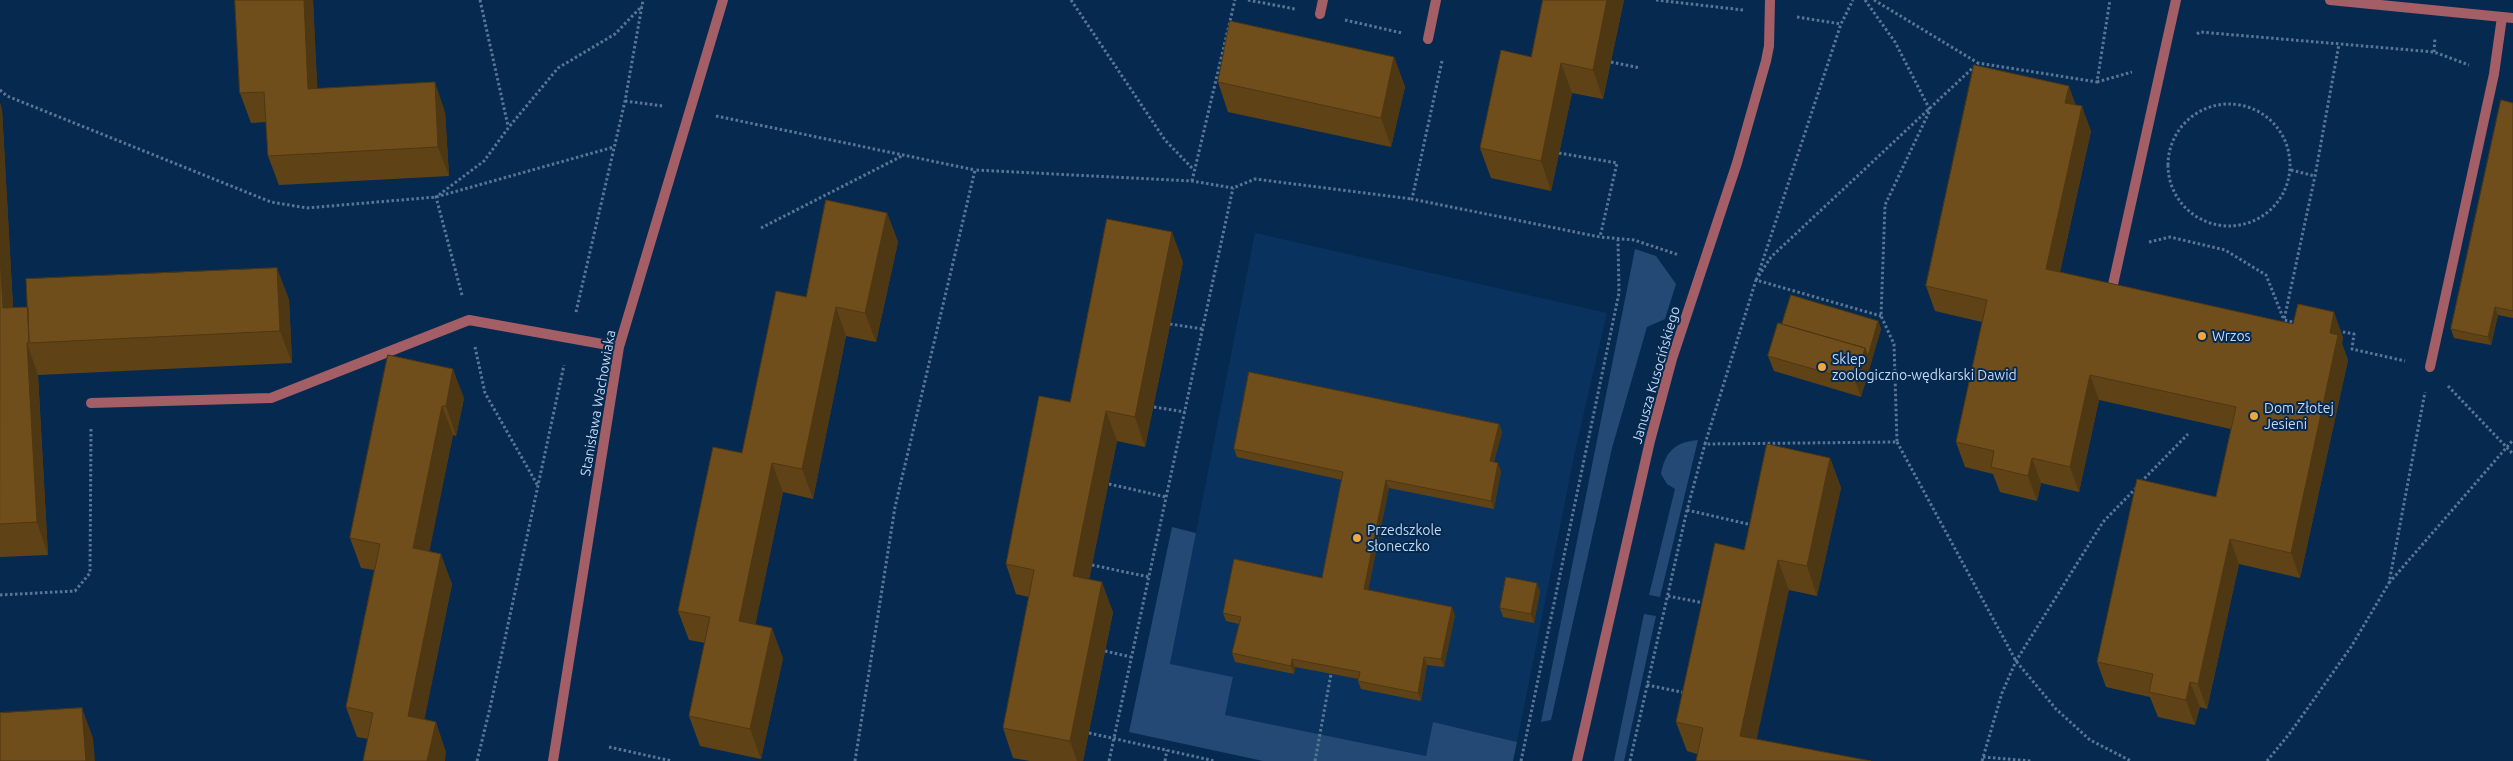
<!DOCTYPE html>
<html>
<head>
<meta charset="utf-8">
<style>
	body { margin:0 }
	canvas { display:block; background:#06294f }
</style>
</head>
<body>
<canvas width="2513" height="761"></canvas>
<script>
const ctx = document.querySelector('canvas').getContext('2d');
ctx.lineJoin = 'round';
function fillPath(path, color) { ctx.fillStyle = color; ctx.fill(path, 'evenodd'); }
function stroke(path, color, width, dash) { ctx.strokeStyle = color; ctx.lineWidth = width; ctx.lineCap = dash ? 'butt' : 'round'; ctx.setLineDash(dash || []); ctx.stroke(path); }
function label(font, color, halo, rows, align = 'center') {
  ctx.font = font + ' Ubuntu,sans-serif'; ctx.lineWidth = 4; ctx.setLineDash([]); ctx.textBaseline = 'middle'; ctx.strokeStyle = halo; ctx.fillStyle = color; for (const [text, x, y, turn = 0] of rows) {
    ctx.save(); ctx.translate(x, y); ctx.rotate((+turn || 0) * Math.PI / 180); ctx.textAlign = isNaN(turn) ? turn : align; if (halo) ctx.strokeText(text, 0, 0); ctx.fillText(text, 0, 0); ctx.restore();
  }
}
const built = new Path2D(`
	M1255,233L1607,313L1575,451L1517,742L1433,722L1426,756L1225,715L1233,677L1170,665Z`);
const green = new Path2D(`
	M1635,249L1656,256L1676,284L1665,319L1647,327L1612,448L1551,720L1541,722Z
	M1698,440L1660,597L1649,595L1675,489L1667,484L1661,474C1665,452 1675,442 1698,440Z
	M1172,527L1196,533L1170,664L1233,677L1225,715L1426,756L1433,722L1517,742L1513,761H1263L1129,732Z
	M1644,614L1656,616L1624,761H1614Z`);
const path = new Path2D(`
	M480,0L508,126
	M1071,0L1165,140L1194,170
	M1248,0L1295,9
	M1656,0L1743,10
	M1865,0L1895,42L1930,110L1885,205L1881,316L1894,344L1897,442L1705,444L1756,280L1881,316
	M1874,0L1978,63
	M1797,17L1841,24
	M1345,20L1402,33
	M2197,34L2200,32L2434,52L2469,65
	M2434,52L2435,38
	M1442,61L1412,199L1600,237L1634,240L1679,255
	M1611,62L1640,68
	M2097,82L2132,72
	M0,90L7,96L271,202L307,208L436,197L614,147
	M625,101L663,106
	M2168 165a61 61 0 1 1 122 0a61 61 0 1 1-122 0Z
	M716,116L975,170
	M1559,153L1617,163L1600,237
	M2291,170L2315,176
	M1192,181L1235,0
	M761,228L902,156
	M2149,242L2170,237L2225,250L2266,275L2284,320
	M1758,275L1841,24L1853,0
	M1756,280L1771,257L1978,63L2097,82L2110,0
	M462,295L436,197L484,161L509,127L558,68L615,34L642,6
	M576,312L625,101L643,0
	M2297,323L2284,320L2315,176L2339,44
	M1170,324L1203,329
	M2338,331L2354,334L2352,349L2405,361
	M475,347L485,393L538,486
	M2448,386L2513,454
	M1154,407L1185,412
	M1897,442L2016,661L2056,709L2090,740L2131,761
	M2141,482L2188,434
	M1109,484L1166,497
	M1687,510L1752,525
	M1092,565L1149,577
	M2389,583L2513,440
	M0,595L75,591L90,573L91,429
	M1668,596L1704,603
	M1105,651L1131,657
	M1647,685L1686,693
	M1089,733L1215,761
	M609,747L672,761
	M1983,757L2031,761
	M477,761L490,708L564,365
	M855,761L895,507L975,170L1192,181L1233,188L1255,179L1412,199
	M1109,761L1233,188
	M1165,761L1167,750
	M1315,761L1331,674
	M1521,761L1619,293L1618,240
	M1630,761L1687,510L1705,444
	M1982,761L2002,693L2016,661L2103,522L2137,487
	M2267,761L2290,733L2351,647L2389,583L2425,392`);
const lane = new Path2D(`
	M2112,289L2176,0
	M2430,367L2494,74L2502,17`);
const street = new Path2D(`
	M2330,0L2513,18
	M1320,14L1323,0
	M1428,39L1436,0
	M91,403L271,398L469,320L619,347
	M553,761L619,347L723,0
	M1577,761L1650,441L1672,359L1737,163L1766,61L1769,46L1770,0`);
const wall = new Path2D(`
	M235,0H313L317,89L445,112L449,176L279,185L268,156L266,122L251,123L240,93Z
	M1624,0L1603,99L1572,93L1551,191L1491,178L1480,148L1531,57Z
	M1394,57L1405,87L1391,147L1228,112L1218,82Z
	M0,103L2,110L13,308L289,299L292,363L38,375L48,555L0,557Z
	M2513,103V318L2498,315L2491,345L2454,338L2451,329Z
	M2076,105L2091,131L2060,272L2343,337L2342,344L2348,360L2300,578L2239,564L2207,709L2200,707L2195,725L2158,717L2150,697L2106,687L2097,662L2216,497L2231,429L2099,400L2079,492L2041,483L2037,501L2000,492L1993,474L1965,467L1956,442L1982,322L1935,311L1926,286Z
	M887,213L898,242L876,342L846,336L813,499L783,492L755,625L783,658L761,759L700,746L689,716L705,643L689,640L678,611L806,297Z
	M1183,262L1145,447L1117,441L1089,579L1113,612L1083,761H1030L1013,758L1003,728L1029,597L1016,594L1006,564L1070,402Z
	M1878,321L1881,329L1861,397L1774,371L1768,356L1782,324Z
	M388,355L464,398L456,436L453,435L429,551L452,584L424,720L446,752L357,737L346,707L374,570L361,568L350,538Z
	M1499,424L1502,432L1494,462L1501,471L1494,509L1389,488L1368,590L1455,615L1444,667L1427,665L1421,701L1361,689L1358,681L1359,679L1295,667L1294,674L1235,662L1232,653L1239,624L1226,621L1223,613L1322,578L1342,480L1237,457L1234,449Z
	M1830,458L1841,488L1817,596L1789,590L1697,754L1687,751L1676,722L1744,550Z
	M1540,591L1534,623L1503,617L1500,608Z`);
const shadedWall = new Path2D(`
	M304,0H313L319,119L308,89Z
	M1607,0H1624L1603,99L1593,70Z
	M1394,57L1405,87L1391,147L1381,118Z
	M1561,63L1572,93L1551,191L1541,161Z
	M435,82L445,112L449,176L438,147Z
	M2069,86L2078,111L2065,103Z
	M0,103L2,110L15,341L3,308L0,253Z
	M2082,106L2091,131L2055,294L2046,269Z
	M887,213L898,242L876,342L865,313Z
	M1172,232L1183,262L1145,447L1135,417Z
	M277,268L289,299L292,363L280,331Z
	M836,307L846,336L813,499L802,469Z
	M2495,307L2498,315L2491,345L2488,337Z
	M2334,312L2343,337L2342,344L2348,360L2300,578L2291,553L2330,333Z
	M1878,321L1881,329L1861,397L1855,381L1865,348Z
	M27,343L38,375L48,555L37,522Z
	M453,369L464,398L456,436L446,406Z
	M2090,375L2099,400L2079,492L2070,467Z
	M442,406L453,435L424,578L413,548Z
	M1106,411L1117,441L1084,606L1073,576Z
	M1499,424L1502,432L1492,469L1490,461Z
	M1830,458L1841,488L1817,596L1807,566Z
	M2032,458L2041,483L2037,501L2028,476Z
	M772,463L783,492L750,651L739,621Z
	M1498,463L1501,471L1494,509L1491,501Z
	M1386,480L1389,488L1367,597L1364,589Z
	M2230,539L2239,564L2207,709L2198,684Z
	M441,554L452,584L419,746L408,716Z
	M1778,560L1789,590L1752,761L1740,736Z
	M1102,582L1113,612L1083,761H1077L1070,741Z
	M1537,583L1540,591L1534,623L1531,614Z
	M1452,607L1455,615L1444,667L1441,659Z
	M772,628L783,658L761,759L750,729Z
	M1424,657L1427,665L1421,701L1418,693Z
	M1292,659L1295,667L1294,674L1291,666Z
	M2190,682L2200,707L2195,725L2186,700Z
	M82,708L93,738L95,761H86Z
	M436,722L446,752L445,761H427Z`);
const building = new Path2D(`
	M235,0H304L308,89L435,82L438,147L268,156L264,92L240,93Z
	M1543,0H1607L1593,70L1561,63L1541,161L1480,148L1501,50L1531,57Z
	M1230,21L1394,57L1381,118L1218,82Z
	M1974,65L2069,86L2065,103L2082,106L2046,269L2293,324L2298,304L2334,312L2330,333L2338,335L2291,553L2230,539L2198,684L2190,682L2186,700L2149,692L2153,674L2097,662L2137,479L2216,497L2236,407L2090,375L2070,467L2032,458L2028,476L1991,467L1994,451L1956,442L1987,300L1926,286Z
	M2501,100L2513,103V311L2495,307L2488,337L2451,329Z
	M826,200L887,213L865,313L836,307L802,469L772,463L739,621L772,628L750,729L689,716L710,617L678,611L713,447L742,453L776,291L806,297Z
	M1107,219L1172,232L1135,417L1106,411L1081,535L1073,576L1102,582L1070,741L1003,728L1034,570L1006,564L1039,396L1070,402Z
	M0,253L3,308L28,307L29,342L27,343L37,522L0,524Z
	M277,268L280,331L29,343L26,279Z
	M1791,295L1878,321L1868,356L1865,348L1782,324Z
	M1778,323L1865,348L1855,381L1768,356Z
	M388,355L453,369L446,406H442L413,548L441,554L408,716L436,722L427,761H363L373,713L346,707L380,544L350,538Z
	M1249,372L1499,424L1490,461L1498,463L1491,501L1386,480L1364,589L1452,607L1441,659L1424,657L1418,693L1358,681L1360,672L1292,659L1291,666L1232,653L1241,617L1223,613L1234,559L1322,578L1343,472L1234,449Z
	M1767,444L1830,458L1807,566L1778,560L1740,736L1871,761H1696L1703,728L1676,722L1715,543L1744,550Z
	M1506,577L1537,583L1531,614L1500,608Z
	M82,708L86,761H0V713Z`);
const markers = [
	[2202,336,5,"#eea83c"],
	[1822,367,5,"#eea83c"],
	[2254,416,5,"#eea83c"],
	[1357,538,5,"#eea83c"]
];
const poiNames = [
	["Wrzos",2212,336],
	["Sklep",1832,359],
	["zoologiczno-wędkarski Dawid",1832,375],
	["Dom Złotej",2264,408],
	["Jesieni",2264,424],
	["Przedszkole",1367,530],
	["Słoneczko",1367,546]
];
const streetNames = [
	["Janusza Kusocińskiego",1656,375,-74],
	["Stanisława Wachowiaka",598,403,-80]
];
fillPath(built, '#09325e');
fillPath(green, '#234974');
stroke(path, '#597696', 3, [2.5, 2.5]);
stroke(lane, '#a45e66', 10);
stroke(street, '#a45e66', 10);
fillPath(wall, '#5f4317');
fillPath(shadedWall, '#4e3713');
fillPath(building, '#6f4e1b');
stroke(building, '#4e3713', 1);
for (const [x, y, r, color] of markers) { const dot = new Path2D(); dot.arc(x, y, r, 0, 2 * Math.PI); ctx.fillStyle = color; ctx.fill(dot); stroke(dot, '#06294f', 2); }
label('14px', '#c5d9f1', '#06294f', poiNames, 'left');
label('14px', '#c5d9f1', '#06294f', streetNames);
</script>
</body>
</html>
